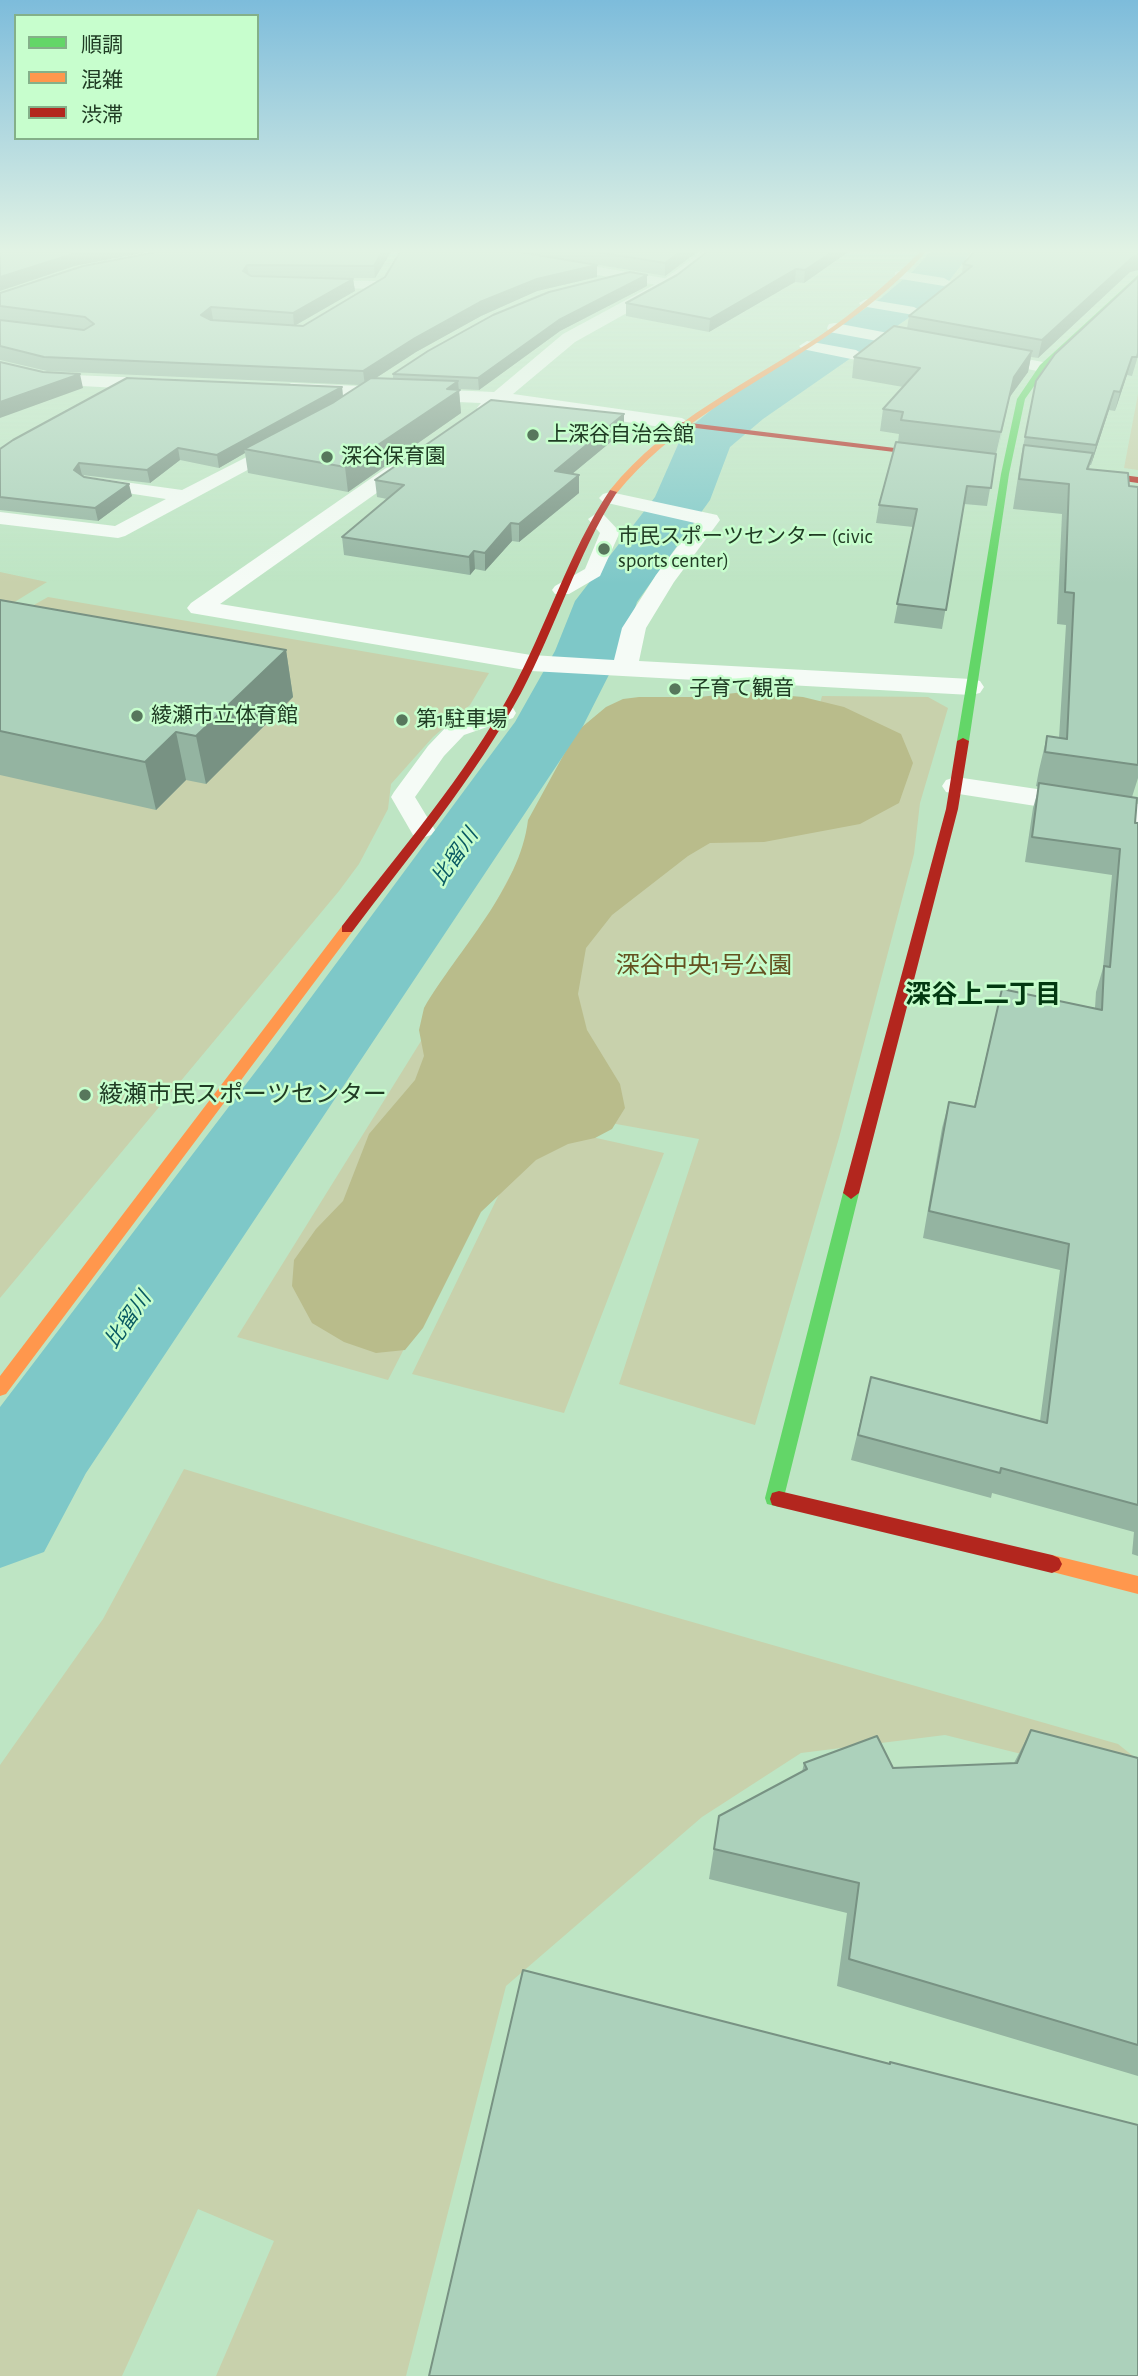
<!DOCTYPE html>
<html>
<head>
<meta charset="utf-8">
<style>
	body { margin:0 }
	#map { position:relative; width:1138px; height:2376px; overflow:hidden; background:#bee5c4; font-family:"Alegreya Sans","Noto Sans JP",sans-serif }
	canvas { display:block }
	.legend { position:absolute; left:14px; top:14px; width:245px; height:126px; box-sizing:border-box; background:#c7fecd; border:2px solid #84b089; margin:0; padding:9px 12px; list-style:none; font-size:21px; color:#203c24 }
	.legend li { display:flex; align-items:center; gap:14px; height:35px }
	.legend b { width:35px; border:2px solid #84b089 }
</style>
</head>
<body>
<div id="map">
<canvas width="1138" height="2376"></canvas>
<ul class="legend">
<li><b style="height:9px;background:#63d668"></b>順調</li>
<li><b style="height:9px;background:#ff974d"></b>混雑</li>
<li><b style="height:9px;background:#b3261e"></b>渋滞</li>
</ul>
</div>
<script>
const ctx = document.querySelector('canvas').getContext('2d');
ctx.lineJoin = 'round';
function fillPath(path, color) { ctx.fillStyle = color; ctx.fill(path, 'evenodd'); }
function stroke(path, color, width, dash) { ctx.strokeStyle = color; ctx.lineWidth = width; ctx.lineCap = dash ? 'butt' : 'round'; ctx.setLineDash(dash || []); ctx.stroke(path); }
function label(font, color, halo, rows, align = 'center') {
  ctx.font = font + ' "Alegreya Sans","Noto Sans JP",sans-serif'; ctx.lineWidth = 5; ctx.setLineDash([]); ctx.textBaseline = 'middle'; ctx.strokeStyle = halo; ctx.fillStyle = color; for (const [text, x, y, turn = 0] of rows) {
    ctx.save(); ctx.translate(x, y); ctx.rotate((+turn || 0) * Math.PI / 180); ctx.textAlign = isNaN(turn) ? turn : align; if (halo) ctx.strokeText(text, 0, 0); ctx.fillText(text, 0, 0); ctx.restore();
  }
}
const green = new Path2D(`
	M1138,394V470L1124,468Z
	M0,572L47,582L0,611Z
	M48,597L489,673L470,705L433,737L391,784L388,809L359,864L339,891L0,1298V624Z
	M822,696L928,697L948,708L920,803L914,854L839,1138L755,1425L619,1384L699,1139L528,1108L388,1380L237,1337L426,1033L550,801L807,750Z
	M533,1124L664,1153L564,1413L412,1374Z
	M184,1469L556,1583L1118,1744L1138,1760V1783L945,1735L801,1753L702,1817L506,1986L406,2376H216L274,2241L198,2209L122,2376H0V1765L103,1619Z`);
const forest = new Path2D(`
	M744,692L803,697L844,707L901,734L913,763L899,803L860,824L764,842L710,843L688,856L612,915L586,948L578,994L587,1030L620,1084L625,1108L612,1129L595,1138L568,1144L536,1160L481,1212L423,1328L405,1350L376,1353L344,1342L312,1323L292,1286L294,1260L316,1229L343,1201L369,1134L415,1080L424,1056L419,1030L424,1008C458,950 520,888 528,820L576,732L606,707L623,699L639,697H700Z`);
const river = new Path2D(`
	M930,252H971L943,289L910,317L763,419L730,447L710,500L637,602L621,651L583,726L86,1473L44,1552L0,1568V1407L272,1050L515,722L555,651L575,601L655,497L680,440L688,429L727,397L880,299L913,271Z`);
const lane = new Path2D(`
	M480,252H508L669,279L676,283L669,287L486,256Z
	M900,271L944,278L951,282L944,286L895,278V272Z
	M309,280L380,281L387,285L380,289L304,287V281Z
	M866,299L914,307L921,311L914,315L861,306L859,303Z
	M807,341L856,350L864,355L856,360L802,349L799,346Z
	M286,437L292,438L295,442L292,446L125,536L118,538L0,524V512L115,526L166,499L88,487L79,482L82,478L88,477L182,490Z
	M597,513L604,515L620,532L600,576L569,594H555L552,590L555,586L585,569L600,533L588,519Z
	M505,706L513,708L516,713L513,718L464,735L444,756L415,797L435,830L431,835L422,838L413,835L391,797L394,792L428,746L448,725Z`);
const street = new Path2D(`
	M701,252H718L675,286L575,342L513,394L682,418L692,424L689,428L682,430L502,404L486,414L477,408L481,403L291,395L282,389L291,383L494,392L563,334L663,280Z
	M835,323L1043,362L1052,367L1043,372L829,332L827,328L829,324Z
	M0,362L47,374L171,379L180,385L171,391L47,384L0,372Z
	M419,448L426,450L429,454L426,458L220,604L531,655L614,660L622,628L656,575L695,523L603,502L599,498L603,494L610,492L717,515L720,520L674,582L646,628L639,661L971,679L980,681L984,687L980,693L971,695L531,671L191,613L187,608L191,603L412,450Z
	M956,777L1138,804V822L946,792L942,786L946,780Z`);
const fast = new Path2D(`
	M1138,275V281L1046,369L1025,399L1009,474L969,741L959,743L957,741L1001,474L1017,399L1040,365Z
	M851,1187L859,1193L785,1493L788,1499L786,1505L779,1507L767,1504L765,1498L843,1193Z`);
const slow = new Path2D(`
	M920,252H926C894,287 855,318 815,344C743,392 672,425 616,494H610V490C668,419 745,385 821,335C856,311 889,282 920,252Z
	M347,925L352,926V932L6,1394L0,1396V1376L342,926Z
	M1052,1555L1138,1576V1594L1045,1570L1042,1564L1045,1558Z`);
const jam = new Path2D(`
	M682,422L944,454L948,456L944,458L679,426Z
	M1077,469L1138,477V483L1074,474V470Z
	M610,490L617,492C577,555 556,627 521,693C474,779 411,854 352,932H342V926C401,850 465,776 511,692C547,626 568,553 610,490Z
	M963,738L969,741L958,809L859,1193L851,1199L843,1193L946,809L957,741Z
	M779,1491L1052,1555L1059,1558L1062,1564L1059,1570L1052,1573L779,1507L772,1505L770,1499L772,1493Z`);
const wall = new Path2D(`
	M156,252H391L375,278H323L353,279L355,291L296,325L303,326L597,277L537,291L481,316L416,352L376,378H393V374L647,286L560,331L479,390L459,389L461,413L348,492L248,473L245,453L219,468L180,460L150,483L82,475L132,496L98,521L0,510V449L342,387L343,396L360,385L47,371L0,360V293Z
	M523,252H697L665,276Z
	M707,252H848L804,283L795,282L709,332L626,316V303L677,275Z
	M1138,252V270L1130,272L1038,358L1031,357L1028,372L1009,398L996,454L987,506L964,504L942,629L894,623L913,527L876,523L879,505L898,442L899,434L880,431L883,409L903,387L852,378L854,357L907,328L909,316L962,274L963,264Z
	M1138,277V356L1132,376L1127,375L1115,411L1109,410L1091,465H1090L1089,469L1129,486L1138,487V778L1132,797L1135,823H1138V1556L1132,1554L1134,1532L992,1493L991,1498L851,1460L871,1377L1040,1421L1060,1270L923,1238L942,1128L949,1102L974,1107L1002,989L1095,1008L1096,992L1103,968L1112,875L1025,862L1033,808L1039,787L1036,786L1039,770L1047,736L1059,738L1066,625L1057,624L1062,514L1013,509L1021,457L1036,381Z
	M624,414V431L572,474L579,493L519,542L512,541L485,571L475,569L470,575L344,555L342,537L387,499L377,497L375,480Z
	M0,600L286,650L293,697L206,784L186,780L156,810L0,775Z
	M1031,1730L1138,1758V2076L837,1986L847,1913L709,1879L719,1816L802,1772L804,1763L893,1768L1014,1763Z`);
const shadedWall = new Path2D(`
	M83,252H147L75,266L0,291V277L73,254Z
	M382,252H391L375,278L374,266Z
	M680,252H697L665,276V263Z
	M832,252H848L804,283L805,270Z
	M1138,255V270L1130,272L1038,358L1042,340L1134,256Z
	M247,265L249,277L243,271Z
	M597,265V277L537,291L481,316L416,352L365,385L363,371L415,338L480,302L537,279Z
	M796,269L795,282L709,332L710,319Z
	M647,275V286L560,331L479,390L478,378L559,320Z
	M353,279L355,291L294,326L293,313Z
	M211,307L213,320L204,328L201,315Z
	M1032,351L1028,372L1009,398L997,454L1014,377Z
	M1132,357L1127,375L1115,411L1120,392Z
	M80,374L83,388L0,418V402Z
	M458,381L461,413L348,492L345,467Z
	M342,387L343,399L244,449L245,453L219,468L217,455Z
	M1114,391L1109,410L1091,465L1096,445Z
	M624,414V431L555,488V471Z
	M178,448L180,460L150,483L147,470Z
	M79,463L82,475L74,470Z
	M579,475V493L519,542V524Z
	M129,484L132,496L98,521L95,508Z
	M511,523L512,541L485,571V553Z
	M474,551L475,569L470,575L469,557Z
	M286,650L293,697L206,784L196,736Z
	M176,732L186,780L156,810L145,762Z`);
const building = new Path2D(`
	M0,252H83L73,254L0,277Z
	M156,252H382L374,266L247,265L243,271L251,276L353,279L293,313L211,307L201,315L211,320L303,326L385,277L400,252H519L597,265L537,279L480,302L415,338L363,371L44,357L0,346V320L84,330L94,324L85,317L0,306V293L83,266Z
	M597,252H680L665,263Z
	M707,252H832L805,270L796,269L710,319L626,303L677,275Z
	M974,252H1138V255L1134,256L1042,340L909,316L972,266L963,264Z
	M630,272L647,275L559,320L478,378L393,374L428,351L493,315L549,292Z
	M1138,277V353L1137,357H1132L1120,392L1114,391L1096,445L1025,437L1036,381L1055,354Z
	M894,326L1032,351L1014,377L1001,432L901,420L903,412L883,409L920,368L854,357Z
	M0,362L43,372L80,374L0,402Z
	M127,378L342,387L217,455L178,448L147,470L79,463L74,470L84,477L129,484L95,508L0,497V449L13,440Z
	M371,378L458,381L447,389L460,390L345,467L244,449L334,402Z
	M491,400L624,414L555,471L579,475L519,524L511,523L485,553L474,551L469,557L342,537L404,485L375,480Z
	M896,442L996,454L991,488L967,486L946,610L897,604L917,509L879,505Z
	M1024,445L1093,453L1087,469L1128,473L1129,486L1138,487V765L1045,752L1047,736L1067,739L1074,593L1065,592L1069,484L1019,479Z
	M0,600L286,650L196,736L176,732L145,762L0,731Z
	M1039,783L1137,798L1135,823H1138V1505L1001,1468L1000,1473L858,1435L871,1377L1047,1423L1069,1244L929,1211L949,1102L975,1107L1002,989L1102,1010L1104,966L1110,967L1120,849L1032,837Z
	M1031,1730L1138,1758V2045L849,1959L859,1883L714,1849L719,1816L807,1769L804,1763L877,1736L893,1768L1017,1763Z
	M523,1970L890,2064V2062L1138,2125V2376H429Z`);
const markers = [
	[533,435,7,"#57775c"],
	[327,457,7,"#57775c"],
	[604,549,7,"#57775c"],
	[675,689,7,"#57775c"],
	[137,716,7,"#57775c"],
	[402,720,7,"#57775c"],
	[85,1095,7,"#57775c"]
];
const farPoinames = [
	["上深谷自治会館",547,435],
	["深谷保育園",341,457],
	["市民スポーツセンター (civic",618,537],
	["sports center)",618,561],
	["子育て観音",689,689],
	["綾瀬市立体育館",151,716],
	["第1駐車場",416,720]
];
const farWaternames = [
	["比留川",455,857,-55],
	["比留川",128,1320,-55]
];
const parkNames = [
	["深谷中央1号公園",704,966]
];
const poiNames = [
	["綾瀬市民スポーツセンター",99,1095]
];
const neighbourhoodNames = [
	["深谷上二丁目",983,995]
];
fillPath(green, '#c8d1ac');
fillPath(forest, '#b9bc8b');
fillPath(river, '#7ec8c8');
fillPath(lane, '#f5fbf6');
fillPath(street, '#f5fbf6');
fillPath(fast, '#63d668');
fillPath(slow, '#ff974d');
fillPath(jam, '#b3261e');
fillPath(wall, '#94b4a1');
fillPath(shadedWall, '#789283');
fillPath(building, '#acd1bb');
stroke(building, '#789283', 2);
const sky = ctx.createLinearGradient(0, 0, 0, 584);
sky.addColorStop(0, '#7dbcdb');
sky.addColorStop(0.43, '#e2f3e4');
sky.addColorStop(1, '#e2f3e400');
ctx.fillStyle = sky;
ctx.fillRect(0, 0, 1138, 584);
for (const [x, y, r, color] of markers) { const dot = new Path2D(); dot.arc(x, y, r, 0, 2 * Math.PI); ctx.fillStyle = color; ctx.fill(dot); stroke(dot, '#c7fecd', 2.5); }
label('21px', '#203c24', '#c7fecd', farPoinames, 'left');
label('italic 21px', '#095a63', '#c7fecd', farWaternames);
label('24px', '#645120', '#c7fecd', parkNames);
label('24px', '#203c24', '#c7fecd', poiNames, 'left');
label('bold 26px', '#023911', '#c7fecd', neighbourhoodNames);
</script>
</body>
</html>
